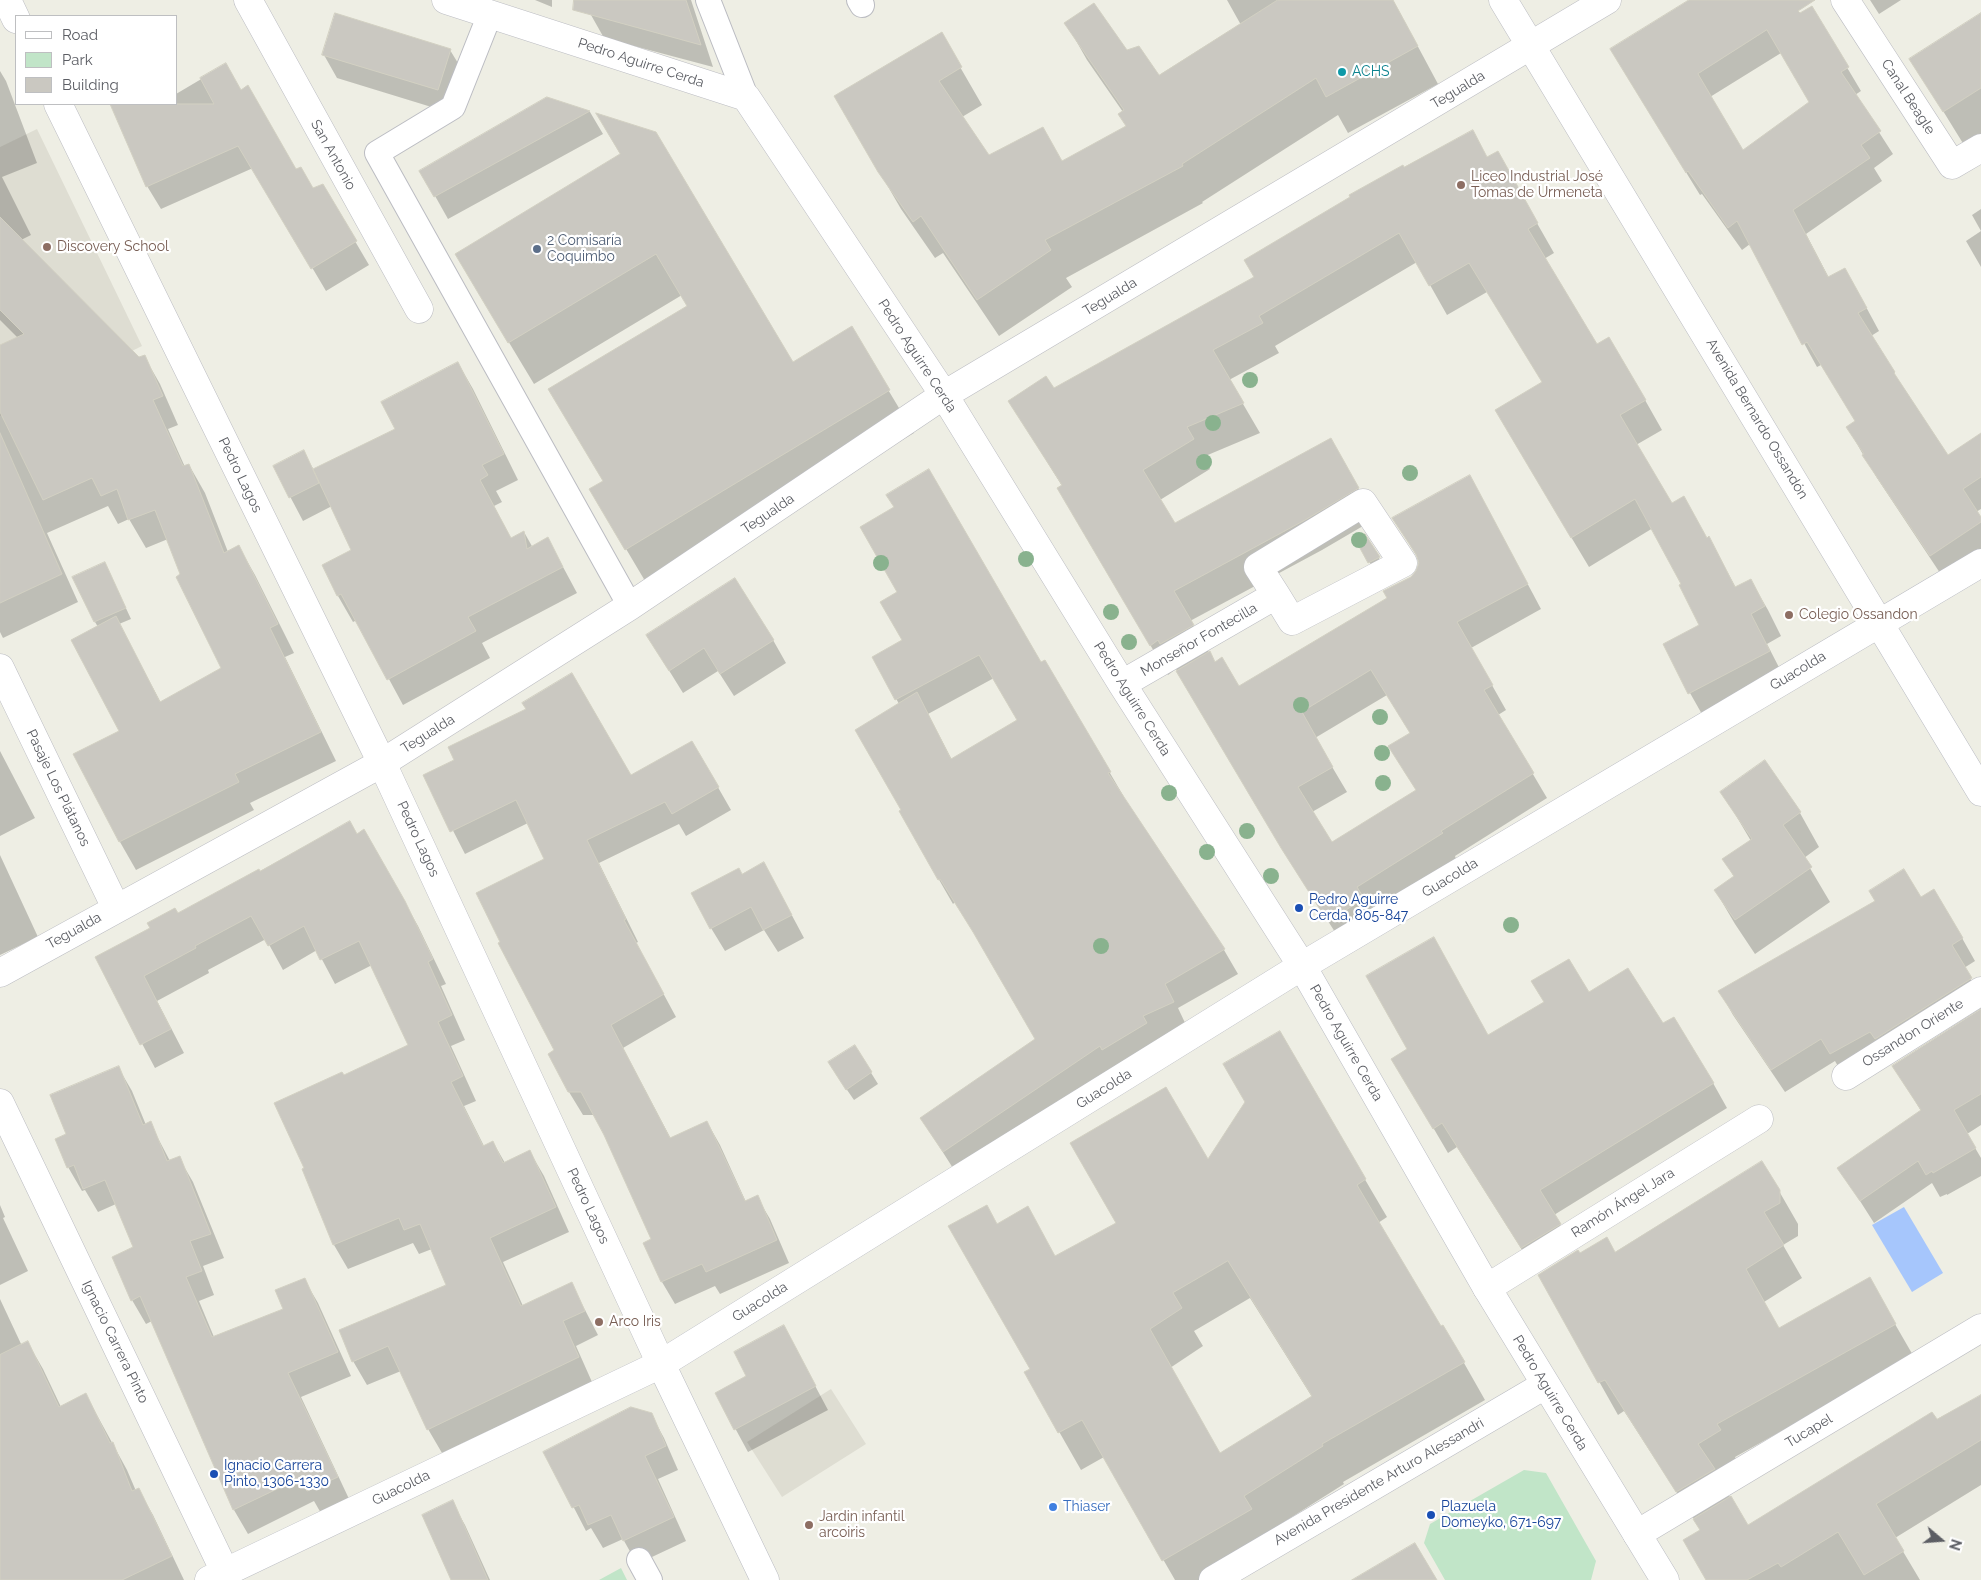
<!DOCTYPE html>
<html>
<head>
<meta charset="utf-8">
<style>
	body { margin:0 }
	#map { position:relative; width:1981px; height:1580px; overflow:hidden; background:#eeeee4; font-family:Raleway,sans-serif }
	canvas { display:block }
	.legend { position:absolute; left:15px; top:15px; width:162px; height:90px; box-sizing:border-box; background:#fff; border:1px solid #bebfc1; margin:0; padding:6px 9px; list-style:none; font-size:15px; color:#5c5e64 }
	.legend li { display:flex; align-items:center; gap:10px; height:25px }
	.legend b { width:25px; border:1px solid #bebfc1 }
	.north { position:absolute; left:1916px; top:1515px; width:50px; height:50px; -webkit-text-stroke:4px #fff; paint-order:stroke; rotate:108deg; font-size:14px; font-weight:700; line-height:20px; text-align:center; color:#5c5e64 }
	.north::after { content:''; display:block; margin:auto; width:18px; height:22px; background:#5c5e64; clip-path:polygon(50% 0,100% 100%,50% 72%,0 100%) }
</style>
</head>
<body>
<div id="map">
<canvas width="1981" height="1580"></canvas>
<ul class="legend">
<li><b style="height:6px;background:#fff"></b>Road</li>
<li><b style="height:14px;background:#c1e5c8"></b>Park</li>
<li><b style="height:14px;background:#cac8c1"></b>Building</li>
</ul>
<div class="north">N</div>
</div>
<script>
const ctx = document.querySelector('canvas').getContext('2d');
ctx.lineJoin = 'round';
function fillPath(path, color) { ctx.fillStyle = color; ctx.fill(path, 'evenodd'); }
function stroke(path, color, width, dash) { ctx.strokeStyle = color; ctx.lineWidth = width; ctx.lineCap = dash ? 'butt' : 'round'; ctx.setLineDash(dash || []); ctx.stroke(path); }
function label(font, color, halo, rows, align = 'center') {
  ctx.font = font + ' Raleway,sans-serif'; ctx.lineWidth = 4.5; ctx.setLineDash([]); ctx.textBaseline = 'middle'; ctx.strokeStyle = halo; ctx.fillStyle = color; for (const [text, x, y, turn = 0] of rows) {
    ctx.save(); ctx.translate(x, y); ctx.rotate((+turn || 0) * Math.PI / 180); ctx.textAlign = isNaN(turn) ? turn : align; if (halo) ctx.strokeText(text, 0, 0); ctx.fillText(text, 0, 0); ctx.restore();
  }
}
const education = new Path2D(`
	M37,129L142,346L0,416V147Z
	M831,1389L866,1444L782,1497L747,1442Z`);
const green = new Path2D(`
	M1524,1470L1546,1473L1596,1561L1591,1580H1445L1424,1543L1430,1524Z
	M621,1568L627,1580H599Z`);
const water = new Path2D(`
	M1904,1207L1943,1273L1912,1292L1872,1225Z`);
const shadow = new Path2D(`
	M535,0H552V7Z
	M595,0H691L713,67L604,38L591,15Z
	M1227,0H1393L1438,84L1348,133L1338,115L1202,202L1203,203L1066,278L1072,287L999,336L943,253L935,258L901,209L836,97L941,34L982,105L962,117L988,157L1062,162L1127,127L1123,112L1087,60L1066,23L1127,51L1159,77L1241,25Z
	M1692,0H1791L1799,15L1811,7L1861,91L1855,95L1893,154L1874,168L1882,181L1806,234L1829,278L1858,292L1879,331L1871,336L1907,395L1948,456L1981,443V509L1976,512L1981,520V554L1944,579L1877,478L1861,451L1848,428L1857,422L1821,365L1817,367L1750,244L1742,250L1702,194L1700,195L1625,73ZM1781,53L1811,103L1743,151L1710,97Z
	M1870,0H1901L1879,14Z
	M1981,15V134L1964,145L1911,59Z
	M450,50L464,73L451,113L337,78L324,55Z
	M225,65L241,91L296,171L313,190L322,185L369,265L326,291L253,168L161,209L147,186L114,110L127,104H176V94Z
	M0,71L6,81L37,163L2,177L31,235L21,240L139,358L144,356L160,384L178,425L168,429L185,467L189,465L205,493L228,552L239,547L255,575L294,653L285,657L336,761L250,803L254,810L136,870L120,842V731L98,627L95,622L105,563L131,619L119,624L161,703L223,669L168,539L146,548L129,519L118,524L108,506L47,533L78,602L3,638L0,632V346L18,338L0,320Z
	M547,98L590,112L603,134L448,219L421,171Z
	M1497,153L1554,253L1544,259L1597,346L1645,400L1662,430L1636,445L1671,504L1707,539L1709,538L1736,588L1751,581L1768,610L1781,636L1767,644L1786,681L1707,723L1690,693L1701,626L1683,585L1653,528L1589,567L1513,440L1543,383L1487,292L1447,315L1417,262L1275,346L1279,353L1229,380L1260,433L1203,457L1210,469L1160,500L1175,525L1348,470L1375,519L1322,550L1190,621L1215,663L1239,688L1388,598L1417,572L1419,560L1394,519L1484,502L1541,609L1471,648L1506,710L1498,715L1547,798L1455,856L1456,859L1344,946L1297,873L1176,669L1168,675L1075,518L1062,486L1010,402L1054,390L1255,277L1403,168L1488,158ZM1387,695L1411,734L1404,771L1417,791L1331,843L1312,812L1347,792L1315,738Z
	M622,155L792,364L851,328L914,433L651,591L616,532L604,482L688,307L682,295L534,384L481,296Z
	M1981,209V231L1972,215Z
	M1981,231V267L1966,241Z
	M458,363L473,389L518,480L496,491L502,502L494,506L511,539L524,532L533,548L548,539L577,593L482,643L490,658L403,705L357,620L353,622L338,596L323,566L353,551L332,506L303,521L274,466L303,452L314,470L397,429Z
	M1364,535L1386,569L1376,574L1357,539Z
	M647,635L773,640L786,663L734,696L718,671L683,693Z
	M904,641L1041,664L1045,662L1124,797H1122L1224,950L1238,974L1178,1008L1187,1027L958,1176L921,1118L1037,1039L989,956L955,902L953,904L900,812L903,810L899,704L874,657ZM994,678L1018,720L952,760L928,714Z
	M692,742L731,810L686,836L679,824L599,863L638,942L636,943L676,1017L623,1048L671,1139L707,1122L720,1145L746,1202L757,1197L770,1219L789,1263L720,1294L715,1286L675,1304L662,1282L644,1243L653,1239L595,1115H583L569,1092L556,1051L546,860L528,823L465,854L425,776L631,777Z
	M0,751L35,818L0,836Z
	M1722,792L1800,813L1819,847L1804,858L1830,902L1755,954L1735,924L1715,890L1734,877L1724,859L1751,841Z
	M364,831L418,926L446,984L441,986L465,1040L451,1046L476,1101L464,1106L484,1146L493,1142L505,1163L530,1152L544,1176L569,1232L503,1262L523,1306L571,1283L598,1335L576,1346L592,1382L442,1453L428,1429L401,1371L367,1385L353,1361L448,1285L432,1249L419,1254L413,1243L348,1269L334,1245L304,1170L343,1077L409,1045L372,965L335,984L317,950L283,970L266,939L208,970L209,973L157,1001L184,1053L155,1068L96,957L260,873L357,836Z
	M0,855L38,937L0,955Z
	M764,863L804,938L778,952L764,930L725,951L711,928L742,875Z
	M1921,899L1962,938L1975,961L1964,968L1981,997L1844,1077L1835,1061L1785,1092L1733,1015L1720,992L1876,901Z
	M1588,994L1662,1025L1713,1083L1727,1108L1554,1215L1574,1249L1536,1272L1457,1147L1448,1153L1393,1059L1488,1036L1545,1003Z
	M1981,1011V1125L1967,1134L1981,1158V1176L1947,1195V1194L1940,1197L1932,1183L1874,1223L1839,1168L1921,1111L1894,1066Z
	M1279,1033L1387,1217L1378,1223L1441,1328L1443,1326L1485,1400L1343,1482L1344,1484L1265,1534L1215,1580H1175L1104,1457L1081,1470L1025,1372L1031,1369L997,1226L1055,1257L1118,1224L1208,1162L1246,1102ZM1250,1298L1312,1397L1220,1454L1170,1368L1203,1346L1194,1331Z
	M855,1047L878,1084L854,1100L836,1074Z
	M118,1067L132,1091L146,1125L150,1123L170,1161L179,1158L193,1182L224,1258L203,1266L214,1295L199,1301L214,1337L285,1310L304,1279L318,1303L351,1376L301,1397L350,1501L322,1515L314,1501L248,1534L234,1510L152,1321L146,1324L132,1300L134,1248L116,1204L98,1212L85,1190L82,1191L68,1167V1135Z
	M1779,1191L1798,1224V1236L1783,1245L1802,1278L1764,1302L1779,1330L1869,1279L1914,1357L1735,1457L1738,1463L1717,1476L1748,1527L1981,1396V1485L1895,1538L1920,1580H1708L1701,1530L1624,1411L1618,1415L1539,1275L1579,1254H1615Z
	M0,1205L5,1217L3,1218L28,1271L0,1285Z
	M0,1299L22,1346L28,1343L43,1369L61,1407L86,1395L127,1470L136,1491L138,1489L153,1515L184,1580H0Z
	M796,1350L828,1410L748,1452L716,1393Z
	M651,1414L664,1438L678,1470L658,1479L686,1541L637,1564L623,1539L603,1548L591,1528L586,1531L545,1452Z
	M452,1502L465,1525L490,1580H453Z`);
const building = new Path2D(`
	M574,0H686L701,45L573,10Z
	M1278,0H1393L1418,46L1326,97L1316,78L1182,164L1183,166L1045,240L1051,250L977,300L921,216L913,222L878,172L834,96L942,32L962,67L939,81L989,155L1043,127L1062,161L1126,126L1118,114L1124,110L1064,23L1094,3L1127,50L1139,46L1159,75Z
	M1689,0H1815L1798,11L1800,13L1812,6L1849,67L1841,72L1881,131L1861,145L1870,158L1793,210L1828,277L1845,268L1867,308L1858,313L1895,372L1894,373L1948,455L1981,433V477L1963,489L1981,517V522L1930,556L1862,455L1864,454L1846,427L1855,421L1807,342L1802,345L1737,221L1728,228L1688,171L1686,173L1610,49ZM1767,30L1809,102L1743,150L1698,74Z
	M335,13L451,49L438,90L322,55Z
	M1981,13V88L1943,112L1909,59Z
	M226,63L241,90L248,85L296,169L301,167L313,188L323,184L357,241L311,269L238,146L146,187L110,104H214L200,78Z
	M547,97L590,111L434,197L419,171Z
	M596,113L656,132L793,362L852,326L890,390L625,550L589,489L603,481L548,389L687,306L656,254L508,343L455,254L620,154Z
	M1473,130L1487,157L1498,151L1538,223L1528,229L1597,344L1609,337L1646,400L1620,415L1672,503L1684,496L1707,538L1709,536L1735,587L1751,579L1765,606L1751,614L1770,651L1688,694L1663,644L1699,625L1679,585L1681,584L1635,499L1571,538L1495,410L1542,382L1469,263L1429,286L1399,233L1259,316L1263,323L1213,350L1244,403L1187,427L1194,439L1143,470L1175,523L1331,438L1359,488L1305,520L1174,591L1194,625L1160,644L1158,640L1150,646L1057,488L1062,485L1008,401L1046,376L1054,388L1254,277L1244,260L1350,197L1349,195L1403,165L1404,167Z
	M0,217L139,357L145,355L163,396L153,400L183,466L189,464L224,553L239,545L278,624L270,628L321,732L235,774L239,782L119,842L73,754L119,731L71,640L116,616L160,702L221,668L176,577L180,574L155,510L128,520L117,489L101,496L92,478L43,500L0,412V345L24,334L0,310Z
	M458,362L504,454L482,465L488,475L480,480L511,538L524,531L527,549L548,537L563,567L468,617L476,631L387,680L341,594L337,596L322,565L351,550L313,469L395,429L381,402Z
	M0,433L62,574L0,603Z
	M304,450L319,483L289,498L273,466Z
	M929,469L1041,662L1045,660L1111,772L1108,773L1225,949L1165,984L1174,1002L1143,1016L1147,1023L1102,1050L1100,1046L943,1152L920,1118L1035,1039L973,932L940,879L938,880L899,811L901,810L855,730L917,692L951,759L1017,720L979,655L895,700L872,657L902,640L880,602L897,592L860,527L894,507L886,495Z
	M1470,475L1528,584L1457,622L1493,685L1484,690L1534,773L1441,831L1443,833L1357,887L1364,898L1328,922L1281,848L1176,671L1210,651L1215,662L1222,657L1239,686L1387,598L1383,591L1411,577L1416,571L1419,563L1416,554L1392,518ZM1371,670L1410,733L1388,746L1416,790L1332,842L1298,787L1333,767L1302,712Z
	M1365,534L1380,557L1368,563L1355,539Z
	M105,562L126,608L94,622L72,577Z
	M735,578L774,640L720,674L704,648L669,671L646,635Z
	M572,673L631,775L692,741L719,787L672,814L665,802L587,840L626,919L624,920L664,994L611,1025L670,1138L707,1121L745,1201L758,1195L777,1240L706,1272L702,1264L661,1282L643,1243L651,1239L604,1135L581,1092H568L548,1054L554,1050L498,943L500,942L476,893L544,859L516,800L450,832L423,775L454,760L448,747L526,709L522,703Z
	M1765,760L1801,812L1783,825L1812,867L1735,920L1714,890L1734,876L1722,859L1752,839L1720,792Z
	M350,821L357,834L364,829L405,901L433,959L428,962L452,1015L438,1022L463,1076L451,1082L483,1146L493,1141L503,1163L530,1150L556,1207L490,1238L521,1306L572,1282L585,1311L563,1321L579,1357L427,1430L388,1346L352,1362L339,1330L446,1285L420,1224L404,1230L399,1218L333,1245L302,1169L304,1168L274,1103L342,1072L344,1075L408,1045L359,941L320,960L304,926L268,946L251,916L195,946L196,948L144,976L171,1029L140,1045L95,957L150,928L147,923L175,908L178,913L259,869L260,871Z
	M764,862L792,915L763,930L751,907L710,929L691,893L739,868L742,874Z
	M1904,869L1921,897L1934,889L1963,938L1952,945L1972,978L1875,1039L1870,1032L1830,1054L1821,1039L1771,1070L1718,991L1875,901L1869,891Z
	M1434,937L1488,1035L1544,1002L1531,981L1569,959L1589,992L1628,968L1663,1023L1674,1017L1714,1083L1540,1190L1561,1224L1521,1248L1442,1123L1433,1129L1391,1059L1407,1049L1366,976Z
	M1981,1009V1094L1954,1110L1976,1148L1933,1173L1932,1171L1926,1175L1918,1161L1860,1201L1837,1168L1921,1110L1892,1066Z
	M1280,1031L1366,1179L1357,1185L1441,1326L1443,1325L1465,1362L1322,1444L1323,1446L1244,1496L1252,1509L1162,1561L1082,1420L1058,1433L1024,1372L1030,1369L948,1226L987,1205L997,1224L1028,1206L1055,1256L1116,1223L1070,1143L1166,1087L1208,1159L1245,1102L1223,1064ZM1228,1261L1312,1396L1220,1453L1150,1329L1182,1308L1173,1293Z
	M855,1045L872,1072L846,1090L828,1062Z
	M119,1066L143,1125L151,1121L167,1161L180,1156L211,1234L190,1241L202,1271L186,1277L212,1337L283,1309L275,1290L305,1278L338,1352L288,1373L338,1477L307,1491L300,1478L233,1510L140,1296L131,1301L112,1257L133,1247L105,1180L83,1189L74,1165L67,1168L55,1139L66,1134L50,1095Z
	M1762,1161L1780,1190V1203L1764,1212L1784,1245L1746,1269L1779,1328L1870,1277L1896,1324L1717,1424L1721,1430L1698,1444L1715,1469L1676,1492L1605,1380L1598,1383L1538,1275L1578,1250L1580,1253L1607,1237L1615,1252Z
	M784,1325L816,1386L734,1430L715,1393L746,1376L734,1352Z
	M28,1341L59,1407L86,1393L110,1443L113,1442L132,1491L139,1488L172,1556L122,1580H0V1355Z
	M1981,1395V1440L1876,1504L1904,1551L1864,1575L1838,1532L1781,1567L1778,1563L1747,1580H1706L1683,1540L1700,1530L1693,1519L1731,1496L1748,1525L1932,1412L1937,1419Z
	M631,1407L652,1413L666,1446L645,1456L674,1517L623,1541L611,1515L588,1525L579,1505L572,1508L543,1452Z
	M453,1500L488,1580H451L422,1515Z
	M1415,1543L1437,1580H1352Z`);
const lane = new Path2D(`
	M708,0L746,97
	M859,0L862,5
	M490,14L453,107L377,153L630,606
	M639,1560L650,1580`);
const street = new Path2D(`
	M7,0L16,19
	M248,0L419,309
	M446,0L746,97L944,395L1122,684L1302,966
	M1503,0L1879,623
	M1845,0L1952,165L1981,148
	M58,104L382,763L661,1364
	M0,668L116,908
	M1122,684L1276,595L1292,621L1403,563L1363,503L1258,567L1276,595
	M0,973L382,763L630,606L944,395L1607,0
	M1846,1076L1981,991
	M0,1103L225,1572
	M1487,1288L1759,1119
	M1637,1534L1981,1328`);
const secondary = new Path2D(`
	M1879,623L1981,792
	M1302,966L1487,1288L1665,1580
	M661,1364L765,1580
	M209,1580L661,1364L1302,966L1981,563
	M1213,1580L1545,1385`);
const trees = [
	[1250,380],
	[1213,423],
	[1204,462],
	[1410,473],
	[1359,540],
	[1026,559],
	[881,563],
	[1111,612],
	[1129,642],
	[1301,705],
	[1380,717],
	[1382,753],
	[1383,783],
	[1169,793],
	[1247,831],
	[1207,852],
	[1271,876],
	[1511,925],
	[1101,946]
];
const markers = [
	[1342,72,5,"#0f9aa8"],
	[1461,185,5,"#8d6e63"],
	[47,247,5,"#8d6e63"],
	[537,249,5,"#5c6f8a"],
	[1789,615,5,"#8d6e63"],
	[1299,908,5,"#1a4fb4"],
	[599,1322,5,"#8d6e63"],
	[214,1474,5,"#1a4fb4"],
	[1053,1507,5,"#3f7fe0"],
	[1431,1515,5,"#1a4fb4"],
	[809,1525,5,"#8d6e63"]
];
const streetNames = [
	["Pedro Aguirre Cerda",641,63,18],
	["Tegualda",1458,90,-31],
	["Canal Beagle",1908,97,57],
	["San Antonio",333,155,61],
	["Tegualda",1110,297,-31],
	["Pedro Aguirre Cerda",917,356,57],
	["Avenida Bernardo Ossandón",1757,419,59],
	["Pedro Lagos",240,475,64],
	["Tegualda",768,514,-34],
	["Monseñor Fontecilla",1199,640,-30],
	["Guacolda",1798,671,-31],
	["Pedro Aguirre Cerda",1132,699,58],
	["Tegualda",428,734,-32],
	["Pasaje Los Plátanos",58,788,64],
	["Pedro Lagos",418,839,65],
	["Guacolda",1450,878,-31],
	["Tegualda",74,931,-29],
	["Ossandon Oriente",1913,1033,-32],
	["Pedro Aguirre Cerda",1346,1043,60],
	["Guacolda",1104,1089,-32],
	["Ramón Ángel Jara",1623,1203,-32],
	["Pedro Lagos",588,1206,65],
	["Guacolda",760,1302,-32],
	["Ignacio Carrera Pinto",115,1342,64],
	["Pedro Aguirre Cerda",1550,1393,59],
	["Tucapel",1809,1431,-31],
	["Avenida Presidente Arturo Alessandri",1379,1482,-30],
	["Guacolda",401,1488,-26]
];
const cultureNames = [
	["ACHS",1352,72]
];
const educationNames = [
	["Liceo Industrial José",1471,177],
	["Tomas de Urmeneta",1471,193],
	["Discovery School",57,247],
	["Colegio Ossandon",1799,615],
	["Arco Iris",609,1322],
	["Jardin infantil",819,1517],
	["arcoiris",819,1533]
];
const serviceNames = [
	["2 Comisaría",547,241],
	["Coquimbo",547,257]
];
const transitNames = [
	["Pedro Aguirre",1309,900],
	["Cerda, 805-847",1309,916],
	["Ignacio Carrera",224,1466],
	["Pinto, 1306-1330",224,1482],
	["Plazuela",1441,1507],
	["Domeyko, 671-697",1441,1523]
];
const shopNames = [
	["Thiaser",1063,1507]
];
fillPath(education, '#deddd2');
fillPath(green, '#c1e5c8');
fillPath(water, '#a6c6fc');
fillPath(shadow, '#0003');
fillPath(building, '#cac8c1');
stroke(building, '#d2d0c2', 1);
stroke(lane, '#bbbcc2', 26);
stroke(street, '#bbbcc2', 29);
stroke(secondary, '#b9bbc2', 29);
stroke(lane, '#fff', 24);
stroke(street, '#fff', 28);
stroke(secondary, '#fff', 28);
ctx.fillStyle = '#89b28e';
for (const [x, y] of trees) { ctx.beginPath(); ctx.arc(x, y, 8, 0, 2 * Math.PI); ctx.fill(); }
for (const [x, y, r, color] of markers) { const dot = new Path2D(); dot.arc(x, y, r, 0, 2 * Math.PI); ctx.fillStyle = color; ctx.fill(dot); stroke(dot, '#fff', 2); }
label('14px', '#5c5e64', '#fff', streetNames);
label('14px', '#0d838f', '#fff', cultureNames, 'left');
label('14px', '#785e54', '#fff', educationNames, 'left');
label('14px', '#4e5e75', '#fff', serviceNames, 'left');
label('14px', '#164399', '#fff', transitNames, 'left');
label('14px', '#366cbe', '#fff', shopNames, 'left');
</script>
</body>
</html>
